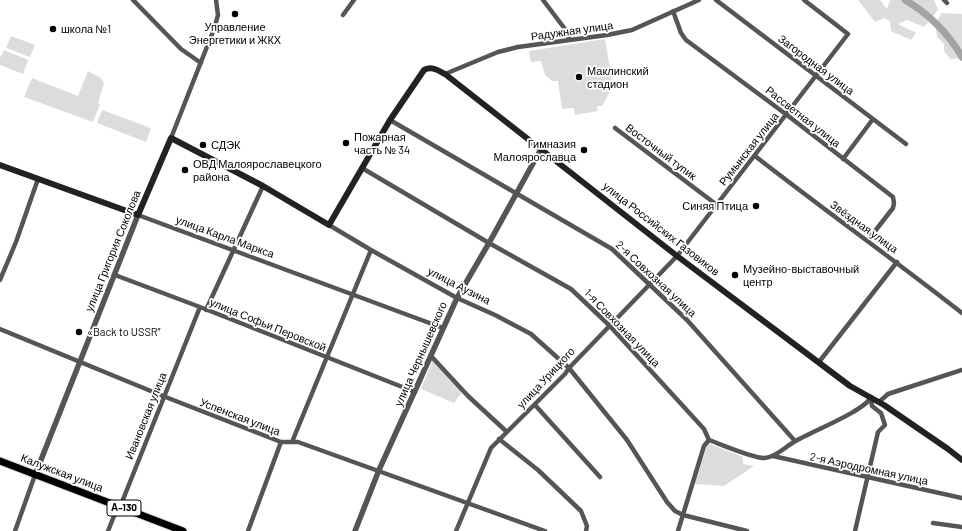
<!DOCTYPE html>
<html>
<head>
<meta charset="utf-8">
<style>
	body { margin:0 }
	canvas { display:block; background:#fff }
</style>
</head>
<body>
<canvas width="962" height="531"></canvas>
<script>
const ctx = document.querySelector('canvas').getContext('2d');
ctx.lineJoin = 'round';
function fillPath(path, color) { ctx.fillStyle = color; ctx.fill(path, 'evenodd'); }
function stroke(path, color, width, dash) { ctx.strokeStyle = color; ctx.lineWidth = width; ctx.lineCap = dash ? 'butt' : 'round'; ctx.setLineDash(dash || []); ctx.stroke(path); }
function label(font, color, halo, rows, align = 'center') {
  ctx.font = font + ' Barlow,sans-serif'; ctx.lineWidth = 3.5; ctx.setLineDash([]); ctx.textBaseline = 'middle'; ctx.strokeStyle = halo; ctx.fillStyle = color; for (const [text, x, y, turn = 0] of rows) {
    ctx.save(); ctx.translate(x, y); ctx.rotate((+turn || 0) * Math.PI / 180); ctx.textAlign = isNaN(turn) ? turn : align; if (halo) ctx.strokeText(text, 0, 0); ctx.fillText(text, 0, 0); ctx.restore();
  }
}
const green = new Path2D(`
	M858,0H880L887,9L890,0H934L938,10L924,27L907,20L898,24L916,33L911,40L891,31L890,21L884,18L875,22Z
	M942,13L962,14V58L950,59L944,51V44L937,37L935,24Z
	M11,36L35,45L30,57L6,48Z
	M605,39L613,86L602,106H597L598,111L575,115L574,108L562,109L558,81H552L545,75L541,61L531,62L529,51Z
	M4,50L28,60L23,74L0,65V58Z
	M88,71L101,78L104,83L98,103L100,104L93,122L24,97L32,78L78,96Z
	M102,110L151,128L146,142L97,123Z
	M433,360L462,392L454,403L421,389Z
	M710,444L743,457V464L754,466L724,486L695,484L707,446Z`);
const river = new Path2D(`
	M905,0C929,14 948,33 962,57`);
const minor = new Path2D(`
	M133,0L181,49L201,63
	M543,0L568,33L569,40
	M716,0L906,144
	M944,0L947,3
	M673,11L681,33L686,40L787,115L893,197L894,203L893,208L868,240
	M343,15L354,0
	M445,74L498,52L518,47L607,35L632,30L699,0
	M390,120L612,249L687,320L795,441
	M615,128L717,205
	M171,138L214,29L218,15L216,0
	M755,156C823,209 893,259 962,313
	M843,159L873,119
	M362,168L489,243L571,289L609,325L704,429L709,440C720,444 755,459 765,458C776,457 785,447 794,442C810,432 865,411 871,397
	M138,215L443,328
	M329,225L371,250L457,298L495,315L531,334L569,368L627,440L667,502L675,511L683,515L747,531
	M115,275L200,307L415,392
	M0,280L16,242L38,179
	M206,310L263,186
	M0,329L163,396L281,442H298L545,531
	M431,356L468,396L507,432
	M819,362L897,262
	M879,402L888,394L962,370
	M535,405L600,477
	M499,439L538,470L581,511L587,526L586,531
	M292,442L371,250
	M773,456L962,498
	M933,523L962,527
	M15,531L35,475
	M108,531L114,516L120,507L200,307
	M248,531L281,442
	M456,531L491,448L565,374L569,368L677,256L848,34L804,0
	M678,531L704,446L709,440
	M855,531L878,432L885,425L881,413L872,406L871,399`);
const tertiary = new Path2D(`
	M35,475L138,215
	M355,531L379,470L457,298L489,243L541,149`);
const secondary = new Path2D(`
	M0,165L138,215L171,138L263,186L329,225L390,120L424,70C432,66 437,70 445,74L677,256L850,386L884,405L948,449L962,460`);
const primary = new Path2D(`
	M0,461L183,531`);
const markers = [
	[235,14,4,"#000"],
	[53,29,4,"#000"],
	[579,77,4,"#000"],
	[346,143,4,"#000"],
	[203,145,4,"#000"],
	[584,150,4,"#000"],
	[185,170,4,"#000"],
	[756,206,4,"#000"],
	[735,275,4,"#000"],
	[79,332,4,"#000"]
];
const shields = [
	[124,508,34]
];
const shieldNames = [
	["А-130",124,508]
];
const poiNames = [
	["Управление",235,27,"center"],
	["Энергетики и ЖКХ",235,40,"center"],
	["школа №1",61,29],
	["Маклинский",587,71],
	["стадион",587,84],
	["Пожарная",354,137],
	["часть № 34",354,150],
	["Гимназия",576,144,"right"],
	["Малоярославца",576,157,"right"],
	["СДЭК",211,145],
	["ОВД Малоярославецкого",193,164],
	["района",193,177],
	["Синяя Птица",748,206,"right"],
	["Музейно-выставочный",743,269],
	["центр",743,282],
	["«Back to USSR”",87,332]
];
const streetNames = [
	["Радужная улица",572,31,-8],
	["Загородная улица",816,65,37],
	["Рассветная улица",803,117,38],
	["Румынская улица",749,149,-52],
	["Восточный тупик",661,152,37],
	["Звёздная улица",864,227,36],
	["улица Российских Газовиков",661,229,38],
	["улица Карла Маркса",225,237,20],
	["улица Григория Соколова",113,251,-68],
	["2-я Совхозная улица",656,279,43],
	["улица Аузина",459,286,27],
	["улица Софьи Перовской",268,325,22],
	["1-я Совхозная улица",622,328,46],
	["улица Чернышевского",421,354,-66],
	["улица Урицкого",546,378,-47],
	["Ивановская улица",146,416,-68],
	["Успенская улица",240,417,21],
	["2-я Аэродромная улица",869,469,12],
	["Калужская улица",62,473,21]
];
fillPath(green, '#dcdcdc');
stroke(river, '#a3a3a3', 7);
stroke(primary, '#dbdbdb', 9);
stroke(minor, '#555', 4.5);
stroke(tertiary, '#555', 5.5);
stroke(secondary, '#222', 6);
stroke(primary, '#000', 7);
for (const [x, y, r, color] of markers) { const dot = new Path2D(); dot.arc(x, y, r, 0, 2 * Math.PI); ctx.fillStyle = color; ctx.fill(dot); stroke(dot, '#fff', 1.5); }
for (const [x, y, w] of shields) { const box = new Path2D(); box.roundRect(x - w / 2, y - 8, w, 16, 3); ctx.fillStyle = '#fff'; ctx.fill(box); stroke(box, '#000', 1); }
label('bold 10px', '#000', null, shieldNames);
label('11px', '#000', '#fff', poiNames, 'left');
label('11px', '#000', '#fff', streetNames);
</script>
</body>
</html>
